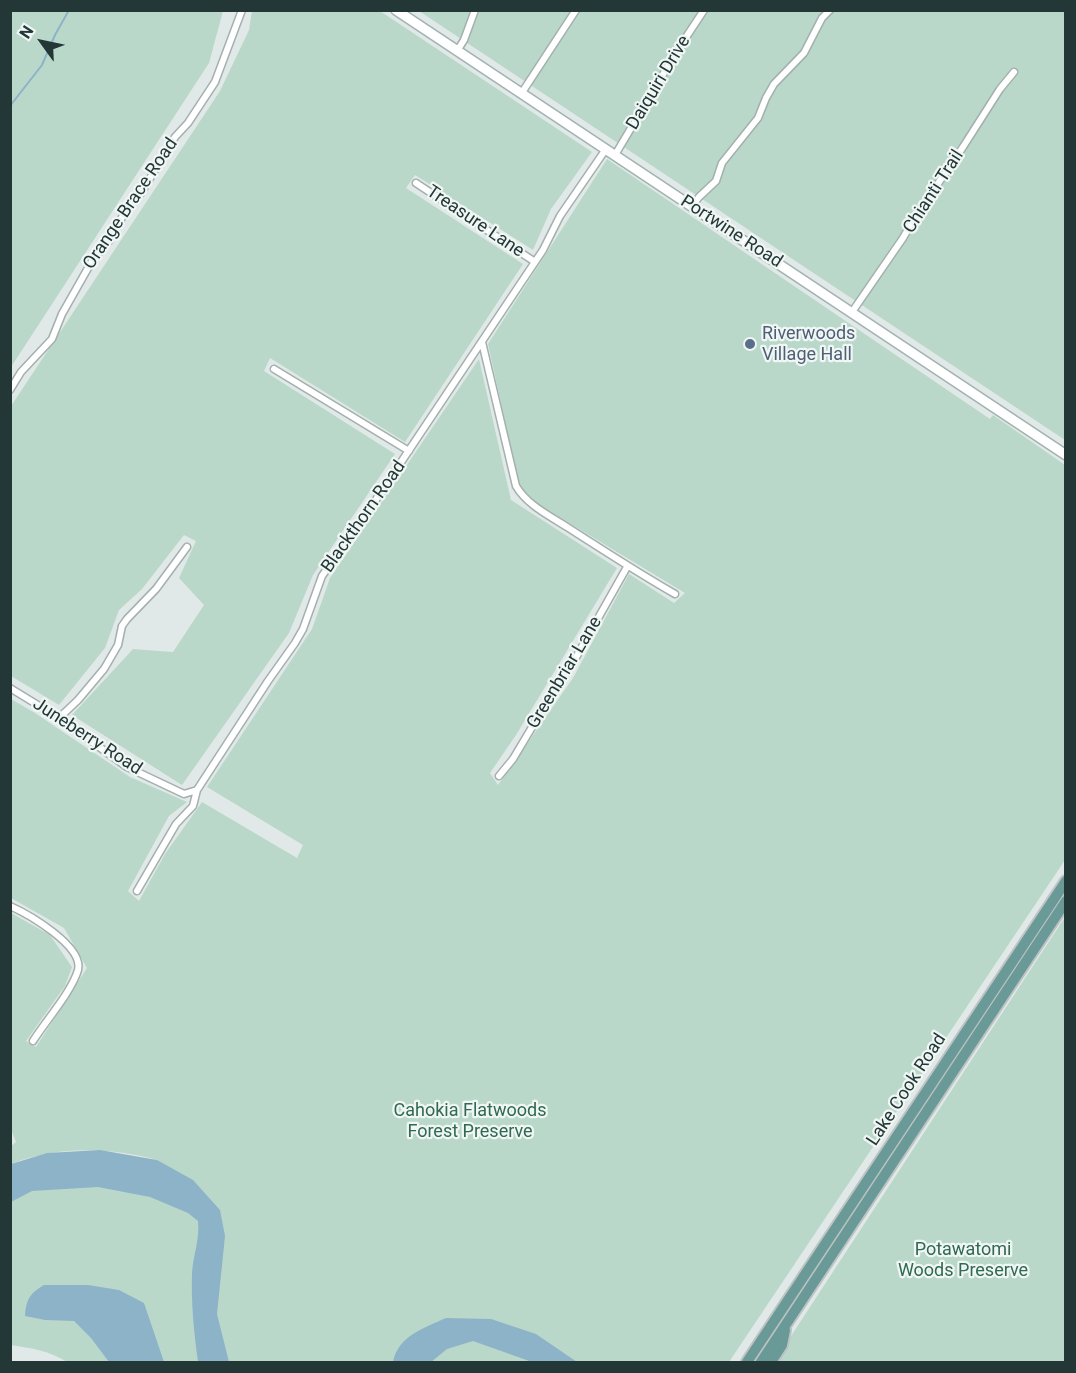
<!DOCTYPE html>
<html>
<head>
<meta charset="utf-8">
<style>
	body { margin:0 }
	#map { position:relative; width:1076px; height:1373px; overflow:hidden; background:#e0e9e7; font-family:Roboto,sans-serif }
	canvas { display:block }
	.frame { position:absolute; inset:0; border:12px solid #223736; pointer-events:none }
	.north { position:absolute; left:12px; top:12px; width:60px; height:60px; -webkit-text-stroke:4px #eff6f4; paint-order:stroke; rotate:303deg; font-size:16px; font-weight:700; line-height:24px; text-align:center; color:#223736 }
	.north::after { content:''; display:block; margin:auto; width:21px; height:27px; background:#223736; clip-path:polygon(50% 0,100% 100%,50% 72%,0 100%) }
</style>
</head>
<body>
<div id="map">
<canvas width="1076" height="1373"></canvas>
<div class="frame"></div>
<div class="north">N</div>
</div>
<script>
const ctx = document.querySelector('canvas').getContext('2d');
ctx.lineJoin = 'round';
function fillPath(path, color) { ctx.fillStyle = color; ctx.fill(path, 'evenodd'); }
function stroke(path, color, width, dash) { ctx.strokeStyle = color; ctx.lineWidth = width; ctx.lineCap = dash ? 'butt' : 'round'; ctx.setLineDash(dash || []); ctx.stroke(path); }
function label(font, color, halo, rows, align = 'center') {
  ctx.font = font + ' Roboto,sans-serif'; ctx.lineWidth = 4.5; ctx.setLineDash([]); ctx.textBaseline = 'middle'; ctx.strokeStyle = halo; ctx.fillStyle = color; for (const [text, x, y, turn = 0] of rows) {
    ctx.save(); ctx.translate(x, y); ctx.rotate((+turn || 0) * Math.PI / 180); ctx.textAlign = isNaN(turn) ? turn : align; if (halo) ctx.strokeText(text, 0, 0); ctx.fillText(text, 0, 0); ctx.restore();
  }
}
const green = new Path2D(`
	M11,10L223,11L209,63L11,367Z
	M252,11H380L592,152L551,209L533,250L415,175L406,188L523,264L405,442L270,358L264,371L395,454L313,575L289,633L182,785L72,715L133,649L173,652L204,605L179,578L196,541L184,535L142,589L119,610L105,648L59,705L11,676V406L220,91L249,30Z
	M419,11H1065V440Z
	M607,159L990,419L993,415L1065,465V860L729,1362H67C50,1351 31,1348 11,1345V1173L157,1160C109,1147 58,1146 11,1164L10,1147L16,1142L10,1127L11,913L50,935L72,967L65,986L26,1041L36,1047L87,968L64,928L11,898V699L35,713L130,777L187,802L169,816L128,891L139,901L165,854L202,802L297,858L303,845L207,787L312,629L330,578L479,359L511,500L617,568L516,735L490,773L498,785L573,678L629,574L674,603L685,593L521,494L488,344Z
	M1065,917V1362H774Z`);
const water = new Path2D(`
	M100,1150L157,1160L193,1180L220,1210L225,1236L217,1314L229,1362H198C194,1333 191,1303 192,1273C193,1255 200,1240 198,1221L188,1213L150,1197L98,1187L32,1191L11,1202V1164L47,1153Z
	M44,1285H88L119,1290L144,1303L164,1362H109L91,1338L74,1321L45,1320L25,1316C26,1300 30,1293 44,1285Z
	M446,1318L491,1319L536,1334L577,1362H532L473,1341L447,1349L431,1362H393C398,1336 424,1328 446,1318Z`);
const stream = new Path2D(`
	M10,106L42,65L55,35L69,10`);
const street = new Path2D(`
	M457,51L464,40L475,10
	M521,94L576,10
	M615,155L677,51L704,10
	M416,183L535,262
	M692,206L699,197L716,181L722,163L758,118L766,98L774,84L804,53L822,18L830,10
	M852,312L903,238L915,217L963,147L1000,89L1014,72
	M482,342L516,486C527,505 550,516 567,527C603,550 638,573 675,594
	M274,369L409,451
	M10,390L21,372L52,339L62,314L92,261L109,241L126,210L141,193L175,137L188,123L215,82L242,10
	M10,688L59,718L127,767L184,794L197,790
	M59,718L78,700L104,669L118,645L122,626L127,619L156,589L187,547
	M499,776L513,759L553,692L570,668L627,567
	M137,891L176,824L193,806L197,790L268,681L295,643L303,629L322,576L363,519L543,250L560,216L606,149
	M10,906C28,914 84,946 78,970C72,991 45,1022 33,1041`);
const secondary = new Path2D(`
	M396,10L1066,455`);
const primary = new Path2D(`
	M747,1362L1066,881
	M761,1362L1066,901
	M771,1362L782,1345L785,1330`);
const markers = [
	[750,344,6,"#5c6f8a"]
];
const streetNames = [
	["Daiquiri Drive",659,83,-59],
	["Chianti Trail",934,192,-57],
	["Orange Brace Road",131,204,-56],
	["Treasure Lane",475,222,34],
	["Portwine Road",731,232,33],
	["Blackthorn Road",364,517,-55],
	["Greenbriar Lane",565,673,-59],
	["Juneberry Road",87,737,33],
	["Lake Cook Road",907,1090,-57]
];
const serviceNames = [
	["Riverwoods",762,334],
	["Village Hall",762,355]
];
const parkNames = [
	["Cahokia Flatwoods",470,1111],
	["Forest Preserve",470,1132],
	["Potawatomi",963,1250],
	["Woods Preserve",963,1271]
];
fillPath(green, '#bad8c9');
fillPath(water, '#8db3c9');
stroke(stream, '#8db3c9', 2);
stroke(street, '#a3b0ae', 9);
stroke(secondary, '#a0b3b0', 12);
stroke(primary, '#bdc3c3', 14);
stroke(street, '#fff', 6);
stroke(secondary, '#fff', 9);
stroke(primary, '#699a97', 10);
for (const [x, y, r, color] of markers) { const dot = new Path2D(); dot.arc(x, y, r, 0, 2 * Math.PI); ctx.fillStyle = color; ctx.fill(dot); stroke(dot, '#eff6f4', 2); }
label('18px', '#223736', '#eff6f4', streetNames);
label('18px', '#4e5e75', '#eff6f4', serviceNames, 'left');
label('18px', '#316952', '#eff6f4', parkNames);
</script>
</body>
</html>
